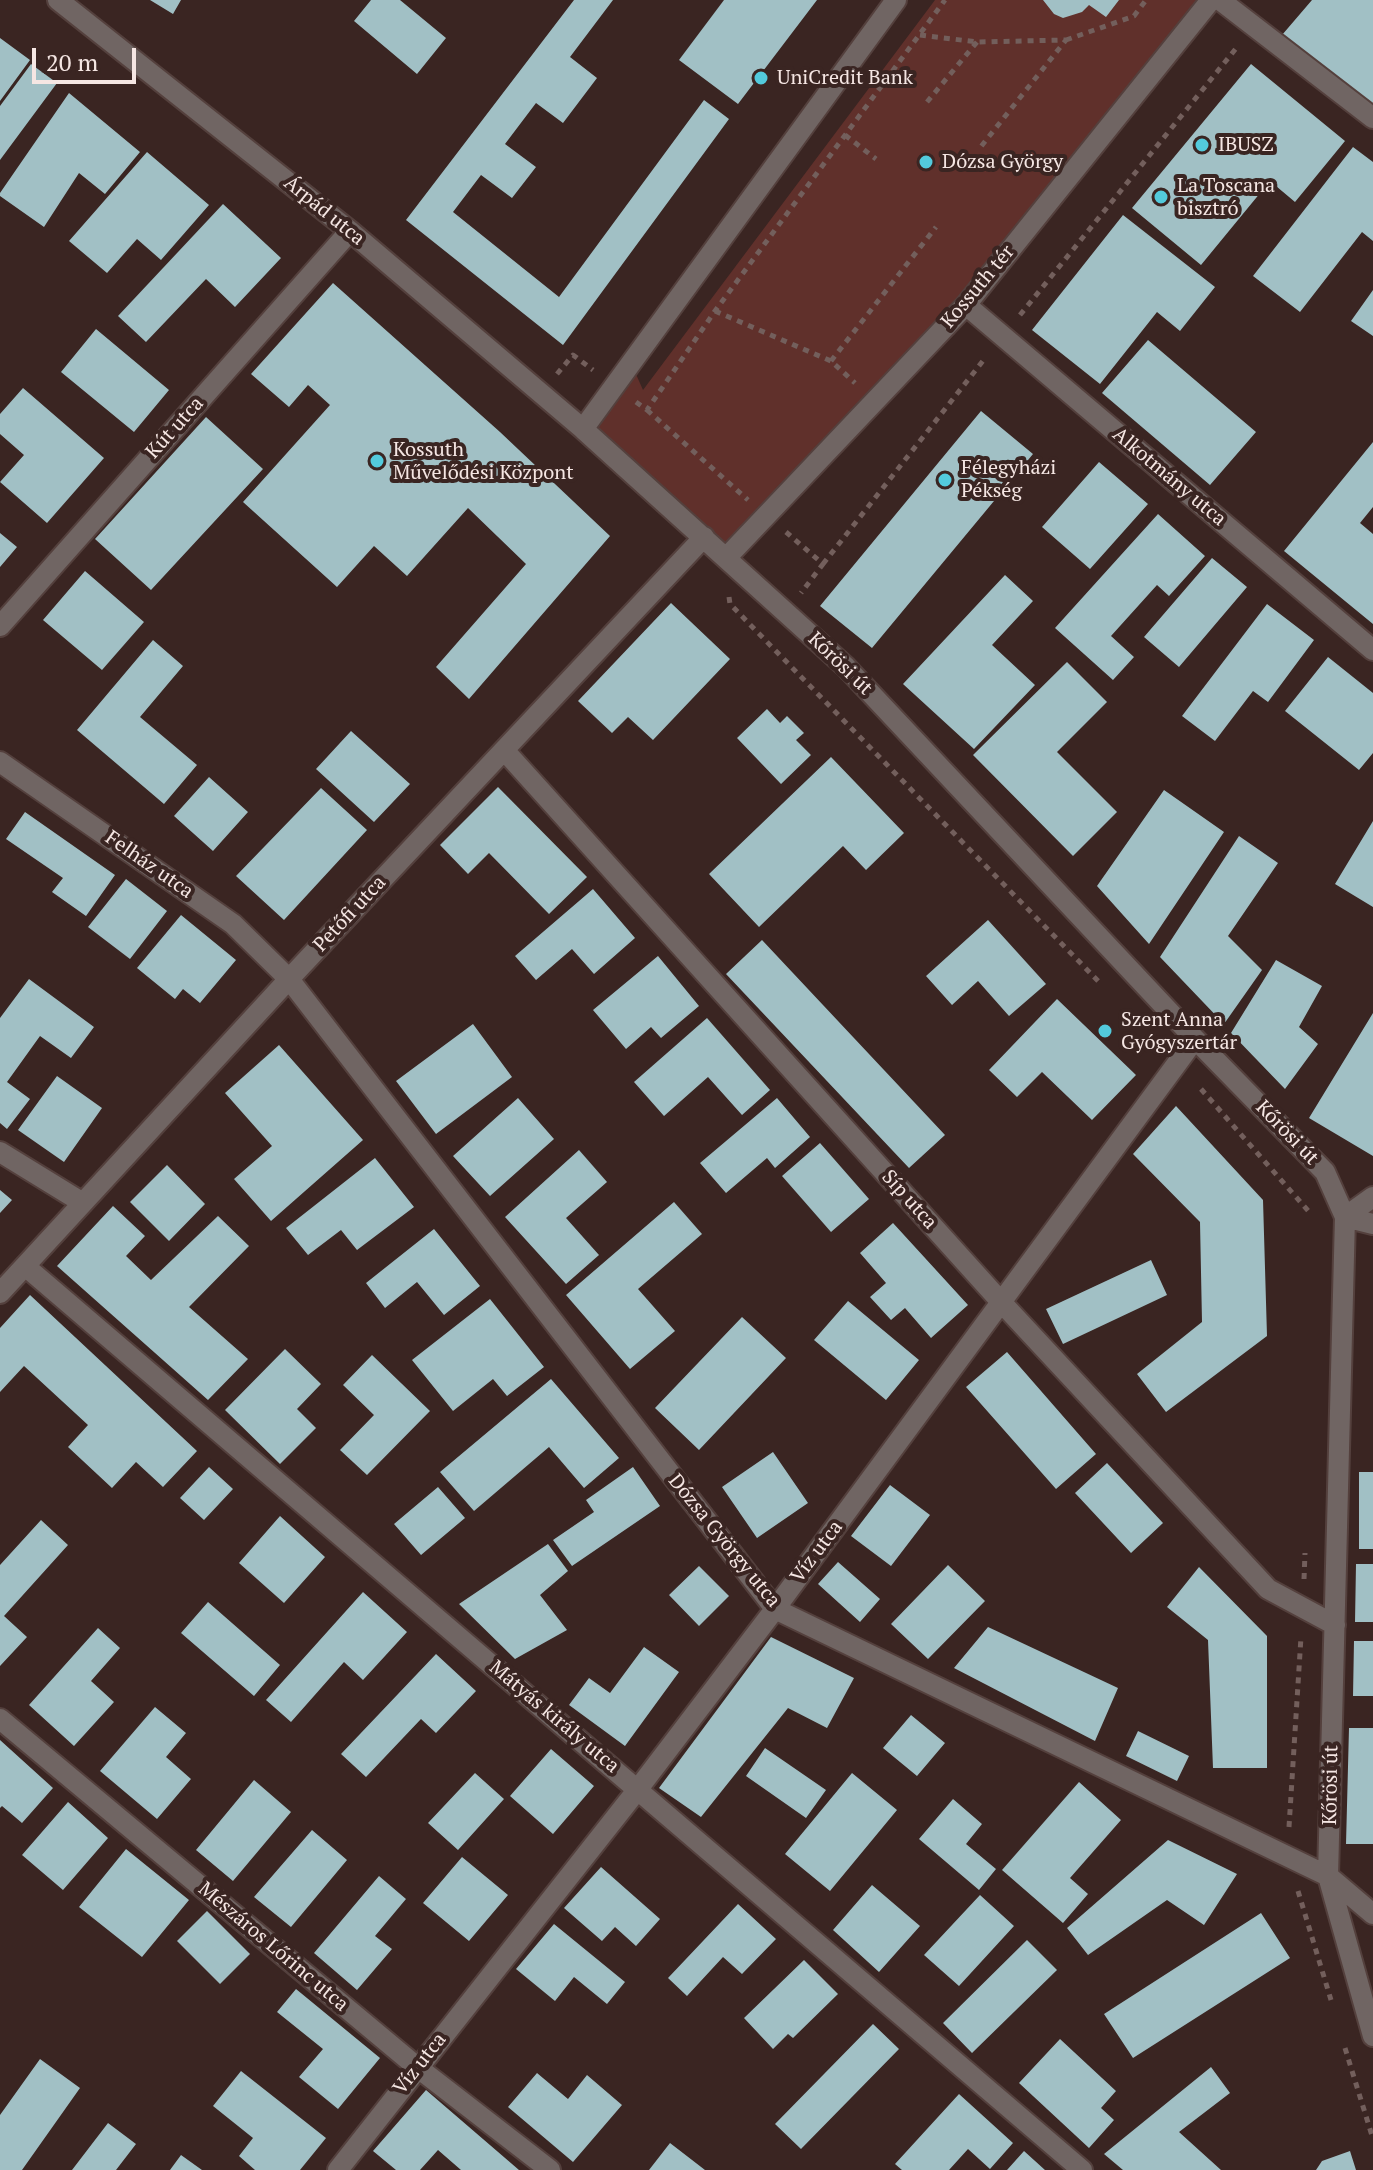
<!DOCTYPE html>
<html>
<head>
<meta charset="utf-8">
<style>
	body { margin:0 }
	#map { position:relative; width:1373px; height:2170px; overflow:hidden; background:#3a2522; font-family:"PT Serif",serif }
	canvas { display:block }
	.scale { position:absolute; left:32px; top:48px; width:104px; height:36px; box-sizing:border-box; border:4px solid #f5e6e3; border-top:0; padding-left:10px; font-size:24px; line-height:28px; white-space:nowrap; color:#f5e6e3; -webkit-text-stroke:6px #3a2522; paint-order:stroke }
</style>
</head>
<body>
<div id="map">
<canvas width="1373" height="2170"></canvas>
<div class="scale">20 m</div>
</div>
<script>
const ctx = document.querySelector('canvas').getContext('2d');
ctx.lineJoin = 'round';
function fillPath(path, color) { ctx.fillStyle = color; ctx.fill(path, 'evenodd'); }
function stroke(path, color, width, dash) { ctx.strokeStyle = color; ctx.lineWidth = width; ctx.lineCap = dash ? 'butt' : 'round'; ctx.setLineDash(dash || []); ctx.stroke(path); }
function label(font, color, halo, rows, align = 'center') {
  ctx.font = font + ' "PT Serif",serif'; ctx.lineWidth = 8; ctx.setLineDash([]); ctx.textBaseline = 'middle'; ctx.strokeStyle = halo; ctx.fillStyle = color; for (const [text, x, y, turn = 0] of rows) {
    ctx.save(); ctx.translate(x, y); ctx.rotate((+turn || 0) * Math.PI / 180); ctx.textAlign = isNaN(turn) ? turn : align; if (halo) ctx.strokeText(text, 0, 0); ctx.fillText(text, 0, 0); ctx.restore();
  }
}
const green = new Path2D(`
	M935,0H1211L966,305L726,558L583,429L631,363L643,390Z`);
const building = new Path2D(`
	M150,0H181L173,14Z
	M371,0H400L446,38L417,74L354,21Z
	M574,0H613L570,57L597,78L563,123L536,103L505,144L536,167L512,198L481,175L453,212L559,297L704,100L729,119L563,345L406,220Z
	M724,0H817L738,104L679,60Z
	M1043,0H1119L1106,17L1089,5L1082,12L1063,18L1054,14Z
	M1312,0H1373V105L1282,35Z
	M0,38L30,60L0,101Z
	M31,64L57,83L0,160V106Z
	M1251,64L1345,141L1295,202L1270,181L1201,265L1132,208Z
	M69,93L140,152L105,194L79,173L44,227L0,196V193Z
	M1353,147L1373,162V241L1362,232L1300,312L1253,276Z
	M147,152L209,205L161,260L137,239L107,273L69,241Z
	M223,204L281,258L235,307L206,279L146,342L118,316Z
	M1123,215L1215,287L1180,331L1157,312L1100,384L1032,330Z
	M333,283L500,432L610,536L469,699L436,667L526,564L468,508L407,576L374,546L337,587L243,502L330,405L308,385L289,407L251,374Z
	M1373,290V336L1351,321Z
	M96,329L169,390L134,432L61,372Z
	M1148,340L1256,432L1210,485L1102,393Z
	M23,388L104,458L47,523L0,482L24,455L0,434V414Z
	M981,411L1033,454L872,648L820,606Z
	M206,417L263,469L151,590L95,539Z
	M1373,442V507L1360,523L1373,534V624L1284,551Z
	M1099,462L1148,504L1090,569L1042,527Z
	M1158,514L1205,556L1169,596L1157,585L1111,636L1134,657L1113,680L1055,628Z
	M0,533L17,547L0,567Z
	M1212,558L1247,587L1179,667L1144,637Z
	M85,571L144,622L102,670L43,620Z
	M1005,575L1033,601L992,645L1035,685L974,749L903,684Z
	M671,603L730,659L653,740L628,717L612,733L578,701Z
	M1267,604L1314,640L1268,702L1253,691L1215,741L1182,716Z
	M153,640L183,666L140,717L197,765L164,804L77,730Z
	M1328,657L1373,693V753L1359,770L1285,711Z
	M1067,662L1107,702L1057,752L1117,812L1073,856L973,755Z
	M767,709L780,723L787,716L804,733L796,740L811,755L781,784L737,738Z
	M351,731L410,784L374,822L316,769Z
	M831,757L904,833L866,870L843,846L759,927L709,874Z
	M209,777L248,812L213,851L174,816Z
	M498,787L587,877L549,914L489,853L468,874L440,845Z
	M321,788L367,830L284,920L236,876Z
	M1164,790L1224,832L1149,944L1097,886Z
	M25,812L115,875L86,916L52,892L63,878L6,839Z
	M1373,821V907L1335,884Z
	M1239,836L1278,863L1228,936L1262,970L1224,1024L1160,957Z
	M126,879L167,911L130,959L88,927Z
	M593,889L635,938L594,974L572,949L536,980L515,956Z
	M181,915L236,960L200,1003L183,989L175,999L137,968Z
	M988,920L1046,984L1009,1016L978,981L952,1005L926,976Z
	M762,940L945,1135L909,1168L726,974Z
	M658,956L699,1006L661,1038L651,1027L626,1049L593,1010Z
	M1276,960L1322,986L1299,1027L1318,1044L1285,1089L1231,1033Z
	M29,979L94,1027L71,1058L40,1036L7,1082L30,1099L7,1129L0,1123V1018Z
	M1057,999L1136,1075L1092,1120L1042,1072L1017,1097L989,1070Z
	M1373,1013V1156L1309,1118Z
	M707,1018L770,1090L742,1115L708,1077L664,1116L634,1082Z
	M473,1024L512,1077L436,1134L396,1081Z
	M279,1045L363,1140L271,1221L234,1179L272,1146L225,1093Z
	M57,1076L102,1108L64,1162L18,1130Z
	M518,1098L554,1139L490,1196L453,1156Z
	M777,1098L810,1137L775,1168L767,1158L726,1193L700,1163Z
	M1176,1106L1263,1200L1267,1336L1166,1412L1137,1374L1202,1322L1200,1222L1133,1154Z
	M820,1143L869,1199L831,1232L782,1176Z
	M579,1150L607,1182L566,1218L599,1255L566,1284L505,1217Z
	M375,1158L414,1207L357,1250L341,1230L308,1255L286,1228Z
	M167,1165L205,1204L169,1241L130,1202Z
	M0,1190L12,1200L0,1213Z
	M674,1202L702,1234L638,1289L675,1331L630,1369L566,1295Z
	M113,1206L145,1236L126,1256L151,1280L218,1216L249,1246L189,1307L248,1359L208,1400L57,1266Z
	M893,1223L968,1305L931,1338L905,1308L891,1320L870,1297L886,1283L860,1253Z
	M434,1229L480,1286L444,1315L417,1282L385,1308L366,1283Z
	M1151,1260L1167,1295L1063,1344L1046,1309Z
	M30,1295L197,1451L163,1487L136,1462L112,1488L68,1447L88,1425L24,1366L0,1392V1328Z
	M490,1299L544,1367L507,1396L493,1379L453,1411L412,1360Z
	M848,1301L919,1360L886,1400L814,1340Z
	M742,1317L786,1358L699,1450L655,1408Z
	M285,1349L321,1384L297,1409L316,1428L280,1464L225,1410Z
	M1007,1352L1096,1454L1056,1489L966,1387Z
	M372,1355L430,1411L367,1475L340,1450L374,1415L343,1385Z
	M551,1379L619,1458L584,1488L549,1447L474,1511L440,1472Z
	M773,1452L808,1503L757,1538L722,1487Z
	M1107,1463L1163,1523L1131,1553L1075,1493Z
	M209,1467L233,1489L204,1520L180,1498Z
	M633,1467L660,1506L572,1566L553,1540L594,1512L586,1500Z
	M1359,1472H1373V1549H1359Z
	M890,1485L930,1515L891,1566L851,1536Z
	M438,1487L465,1518L421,1555L394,1524Z
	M280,1516L325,1557L284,1603L239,1563Z
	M41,1520L68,1545L4,1616L27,1637L0,1666V1565Z
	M548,1544L568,1571L540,1595L567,1630L515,1659L459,1604Z
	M838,1562L880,1599L860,1622L818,1584Z
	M1356,1564H1373V1622H1355Z
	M948,1565L985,1601L928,1659L891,1624Z
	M699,1566L729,1596L699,1626L669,1595Z
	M1199,1567L1267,1636V1768H1213L1208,1640L1167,1607Z
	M363,1592L407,1632L363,1680L344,1662L291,1722L266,1700Z
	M208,1602L280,1665L254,1696L181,1633Z
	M988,1627L1118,1688L1095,1741L954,1668Z
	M98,1628L120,1648L91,1681L114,1702L74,1746L29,1705Z
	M771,1637L854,1678L827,1728L788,1708L701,1817L659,1788Z
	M1354,1641H1373V1696H1353Z
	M644,1647L679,1672L625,1746L569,1705L589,1678L610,1693Z
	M436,1654L476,1691L436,1733L421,1719L366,1777L341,1754Z
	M155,1707L186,1733L166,1757L191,1779L157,1819L100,1771Z
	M911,1715L945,1743L917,1776L883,1748Z
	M1349,1728H1373V1844H1346Z
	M1138,1731L1189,1756L1177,1781L1126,1756Z
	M0,1740L53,1788L22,1823L2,1806L0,1808Z
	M765,1748L826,1790L806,1818L746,1776Z
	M551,1749L594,1786L553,1834L510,1796Z
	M475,1773L504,1799L458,1850L428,1823Z
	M852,1773L897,1810L830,1891L785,1854Z
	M254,1780L291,1812L233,1881L196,1850Z
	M1079,1782L1121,1820L1070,1878L1088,1894L1063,1923L1002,1870Z
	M953,1799L982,1824L966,1844L996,1869L979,1890L919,1839Z
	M68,1802L108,1838L63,1890L22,1855Z
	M312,1830L347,1860L291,1927L254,1897Z
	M1168,1840L1237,1874L1204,1925L1167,1900L1088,1955L1067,1928Z
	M126,1849L189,1900L142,1957L79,1907Z
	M462,1857L508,1895L469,1941L423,1903Z
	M601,1867L660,1919L636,1946L615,1927L602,1941L564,1908Z
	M379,1876L406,1899L375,1936L392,1949L357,1990L314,1953Z
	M872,1885L920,1926L879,1972L833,1930Z
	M980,1895L1014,1926L959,1986L924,1955Z
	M738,1904L776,1939L742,1974L723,1957L687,1996L668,1978Z
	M207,1911L250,1954L220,1984L177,1941Z
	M1261,1913L1290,1958L1133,2058L1104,2014Z
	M554,1924L625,1982L607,2004L574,1977L555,2001L516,1969Z
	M1027,1940L1057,1970L972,2053L943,2023Z
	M804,1960L838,1994L793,2038L788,2034L773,2049L744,2018Z
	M296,1989L380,2058L338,2109L299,2077L323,2049L277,2012Z
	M873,2024L899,2049L801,2149L775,2124Z
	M1060,2039L1116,2091L1101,2108L1114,2120L1089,2148L1019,2083Z
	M40,2059L80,2088L22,2170H0V2115Z
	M1211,2067L1230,2093L1179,2132L1221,2170H1123L1104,2154Z
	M241,2071L326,2138L300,2170H255L239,2156L253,2138L213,2106Z
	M537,2073L568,2099L587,2075L622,2105L573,2162L508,2107Z
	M426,2090L519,2170H461L438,2150L420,2170H396L373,2151Z
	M959,2094L1013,2143L990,2169L968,2149L949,2170H902L895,2164Z
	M108,2123L136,2144L116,2170H72Z
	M670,2143L705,2170H649Z
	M1024,2151L1045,2170H1007Z
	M1350,2151L1356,2170H1316L1322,2161Z
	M181,2155L202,2170H170Z`);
const path = new Path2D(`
	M920,35L977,42L1066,40L979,149
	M1066,40L1134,16L1146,0
	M927,102L977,42
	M845,135L876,159
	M715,311L831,361L855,383
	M1020,315L1238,46
	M831,361L936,227
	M557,374L573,355L593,370
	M636,402L647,410L715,311L945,0
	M647,410L748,500
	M786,532L823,564L801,593
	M823,564L986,357
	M729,597L730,604L1101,984
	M1201,1089L1311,1214
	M1304,1579L1305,1553
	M1289,1827L1301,1637
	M1298,1891L1331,2000
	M1345,2048L1373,2139`);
const minor = new Path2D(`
	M58,0L350,231L583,429L846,667L1195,1039L1325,1172L1345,1217L1328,1876L1373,2036
	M1220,0L1373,118
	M966,305L1373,650
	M583,429L896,0
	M726,558L966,305L1211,0
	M0,626L350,231
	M504,750L1002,1303L1268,1589L1335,1625
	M0,762L233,924L289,979L775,1609L1328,1876L1373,1914
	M0,1152L83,1203
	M1345,1217L1373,1197
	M1345,1217L1373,1224
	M25,1266L1082,2170
	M0,1293L289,979L704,537
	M0,1719L417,2067L550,2170
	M338,2170L638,1789L775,1609L1195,1039`);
const markers = [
	[761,78,8,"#53cadc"],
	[1202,145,8,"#53cadc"],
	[926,162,8,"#53cadc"],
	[1161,197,8,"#53cadc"],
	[377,461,8,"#53cadc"],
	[945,480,8,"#53cadc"],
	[1105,1031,8,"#53cadc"]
];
const poiNames = [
	["UniCredit Bank",777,78],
	["IBUSZ",1218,145],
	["Dózsa György",942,162],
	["La Toscana",1177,186],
	["bisztró",1177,209],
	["Kossuth",393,450],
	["Művelődési Központ",393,473],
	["Félegyházi",961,468],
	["Pékség",961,491],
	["Szent Anna",1121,1020],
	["Gyógyszertár",1121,1043]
];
const streetNames = [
	["Árpád utca",324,211,39],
	["Kossuth tér",978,287,-50],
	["Kút utca",175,428,-48],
	["Alkotmány utca",1169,477,40],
	["Kőrösi út",840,664,44],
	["Felház utca",149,865,35],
	["Petőfi utca",350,914,-47],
	["Kőrösi út",1287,1133,46],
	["Síp utca",909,1200,48],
	["Dózsa György utca",724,1541,51],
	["Víz utca",817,1552,-53],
	["Mátyás király utca",554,1717,40],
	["Kőrösi út",1331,1785,-89],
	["Mészáros Lőrinc utca",273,1947,40],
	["Víz utca",420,2064,-52]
];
fillPath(green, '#60302b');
fillPath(building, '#a1c0c5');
stroke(minor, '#54403d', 24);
stroke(path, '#735f5c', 5, [6, 6]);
stroke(minor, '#706563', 20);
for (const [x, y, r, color] of markers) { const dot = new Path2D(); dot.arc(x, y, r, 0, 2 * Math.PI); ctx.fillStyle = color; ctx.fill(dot); stroke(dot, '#3a2522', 3); }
label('20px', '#f5e6e3', '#3a2522', poiNames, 'left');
label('20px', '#f5e6e3', '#3a2522', streetNames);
</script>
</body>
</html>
